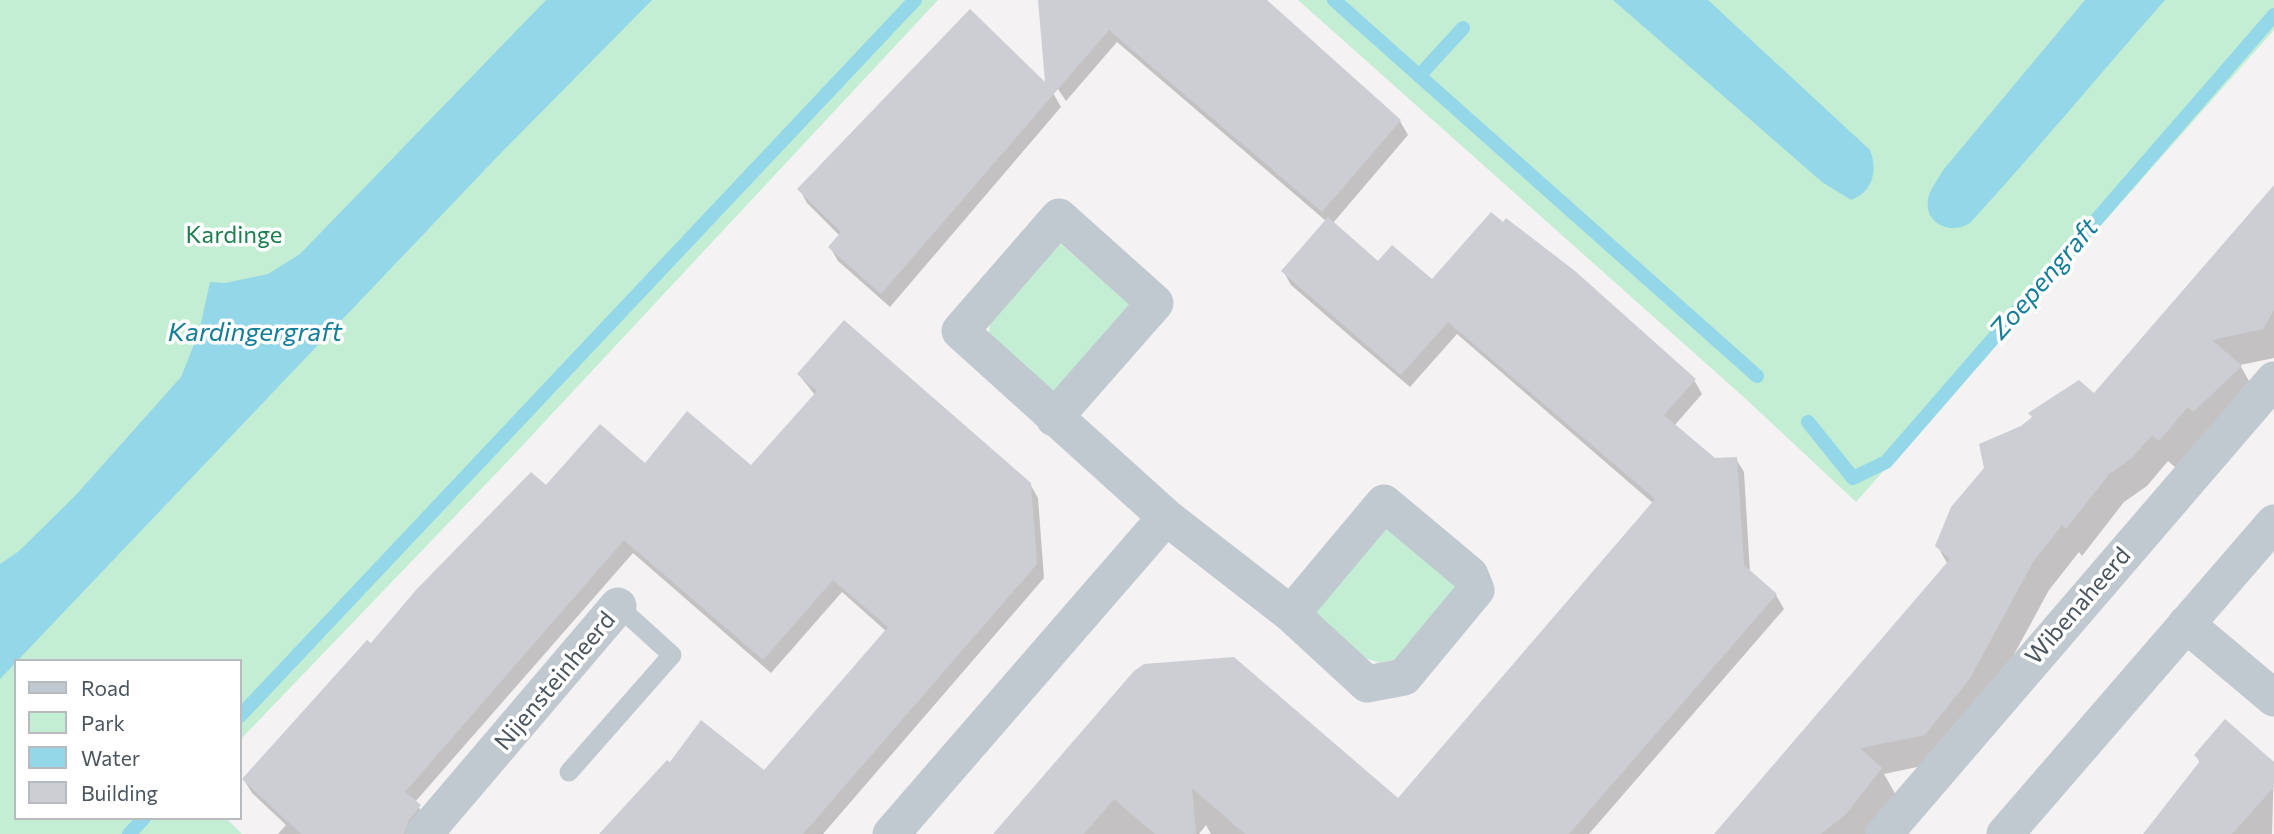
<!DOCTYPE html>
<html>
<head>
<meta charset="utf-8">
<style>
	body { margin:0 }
	#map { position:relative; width:2274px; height:834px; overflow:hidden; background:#f4f2f2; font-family:Commissioner,sans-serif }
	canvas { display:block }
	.legend { position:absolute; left:14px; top:659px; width:228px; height:161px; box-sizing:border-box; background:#fff; border:2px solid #b7bbbf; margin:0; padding:9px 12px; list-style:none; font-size:21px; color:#4a555f }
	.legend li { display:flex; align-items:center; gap:14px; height:35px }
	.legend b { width:35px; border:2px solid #b7bbbf }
</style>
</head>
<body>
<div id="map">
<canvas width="2274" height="834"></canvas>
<ul class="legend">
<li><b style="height:9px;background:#c1c9d0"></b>Road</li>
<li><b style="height:19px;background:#c4eed4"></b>Park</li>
<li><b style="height:19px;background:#94d7e9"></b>Water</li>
<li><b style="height:19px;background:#ccced4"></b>Building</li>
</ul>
</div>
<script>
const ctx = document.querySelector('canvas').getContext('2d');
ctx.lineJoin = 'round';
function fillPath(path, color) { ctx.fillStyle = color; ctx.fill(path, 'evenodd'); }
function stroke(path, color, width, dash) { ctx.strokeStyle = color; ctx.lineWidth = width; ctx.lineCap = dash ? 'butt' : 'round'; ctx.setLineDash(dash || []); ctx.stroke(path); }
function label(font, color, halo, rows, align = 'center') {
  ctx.font = font + ' Commissioner,sans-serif'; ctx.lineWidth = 7; ctx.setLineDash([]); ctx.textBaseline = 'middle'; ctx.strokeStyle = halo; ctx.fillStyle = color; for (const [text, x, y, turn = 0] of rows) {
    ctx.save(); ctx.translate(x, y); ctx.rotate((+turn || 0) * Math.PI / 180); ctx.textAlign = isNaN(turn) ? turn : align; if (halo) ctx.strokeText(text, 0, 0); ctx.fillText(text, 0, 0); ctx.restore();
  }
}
const green = new Path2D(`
	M0,0H938L508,461L240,740V661H16V818H226L242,834H0Z
	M1298,0H2274V30L1856,502L1748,401Z
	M1056,240L1131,305L1053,399L991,346L989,331L991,318Z
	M1385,523L1460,588L1401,658L1380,663L1359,656L1312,613Z`);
const water = new Path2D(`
	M546,0H652L497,157L0,679V564L19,551L75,496L181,377L199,332L210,282L225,283L268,274L300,254Z
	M1613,0H1708L1870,150C1878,170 1873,192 1851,200L1822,182Z
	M2085,0H2165C2100,74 2037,150 1970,223C1952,235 1924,225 1928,199C1930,189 1939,178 1944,169Z`);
const shadow = new Path2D(`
	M1052,0H1265L1400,121L1408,135L1333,223L1378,263L1694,380L1702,394L1674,426L1714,460L1736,459L1744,472L1750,573L1776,595L1784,609L1589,834H1211L1206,825L1199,834H995L1135,672L1398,800L1654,504L1457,334L1410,387L1351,337L1291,285L1283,271L1326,221L1117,42L1066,101L1058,89Z
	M1053,93L1061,107L890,307L838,261L830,247L840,236L807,203L800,190Z
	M2274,187V358L2240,365L2257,395L2176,468L2168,461L2147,486L2124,502L2082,556L2079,552L2049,590L1985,708L1941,762L1884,774L1897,797L1868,834H1716L1948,565L1937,545L2094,396Z
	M799,375L1030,484L1038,498L1044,578L823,834H601L764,773L887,632L842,592L771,673L633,553L415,802L428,820L418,834H278L286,825L252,793L244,780L371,645L546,488L645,465L751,468L815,395Z
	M2196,755L2274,765L2272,834H2145L2200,763Z`);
const stream = new Path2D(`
	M1334,0L1757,376
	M1419,76L1463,28
	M1808,422L1853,478L1886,462L2274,15
	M240,716L915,0
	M129,834L144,818`);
const building = new Path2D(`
	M1038,0H1267L1401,120L1322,212L1109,30L881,294L828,247L841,232L797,189L970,9L1045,82Z
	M2274,185V310L2263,329L2212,340L2242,366L2193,412L2188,407L2159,441L2152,435L2132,458L2109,474L2066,529L2062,525L2033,562L1969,680L1925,735L1860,748L1882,768L1846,814L1821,834H1714L1950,559L1935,546L1951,507L1984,468L1979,444L2021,426L2032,417L2028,413L2079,380L2094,393Z
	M1491,212L1503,222L1506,218L1575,271L1696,379L1664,415L1715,458L1737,457L1744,565L1777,594L1569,834H1245L1192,788L1196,834H1155L1114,799L1084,834H993L1134,671L1144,664L1234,657L1398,798L1655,499L1448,322L1401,375L1281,271L1328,217L1378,261L1392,245L1432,279Z
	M844,320L1031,483L1037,564L803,834H599L667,760L670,762L701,720L764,770L888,627L833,580L763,660L624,540L405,792L421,805L408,821L404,834H301L242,779L367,640L371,643L416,590L531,472L546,485L600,424L645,463L687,411L751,465L817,391L797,374Z
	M2225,719L2274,762V787L2232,834H2143L2200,761L2194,755Z`);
const lane = new Path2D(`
	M569,772L672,655L618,606`);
const street = new Path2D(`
	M1054,418L1155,303L1059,217L960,331L1166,517L1291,614L1367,684L1404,677L1476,590L1470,575L1384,503L1291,614
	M2186,624L2274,698
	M424,834L618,606
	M891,834L1166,517
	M1884,834L2274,380
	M2005,834L2274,523`);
const parkNames = [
	["Kardinge",234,235]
];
const streetNames = [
	["Wibenaheerd",2078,606,-49],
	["Nijensteinheerd",555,681,-50]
];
const waterNames = [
	["Zoepengraft",2044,279,-49],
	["Kardingergraft",255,332]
];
fillPath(green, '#c4eed4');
fillPath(water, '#94d7e9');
fillPath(shadow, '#0003');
stroke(stream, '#94d7e9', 14);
fillPath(building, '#ccced4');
stroke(lane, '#c1c9d0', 19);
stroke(street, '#c1c9d0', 37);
label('24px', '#1c7f4d', '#fff', parkNames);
label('24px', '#4a555f', '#fff', streetNames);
label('italic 26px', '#147e9a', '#fff', waterNames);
</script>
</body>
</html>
